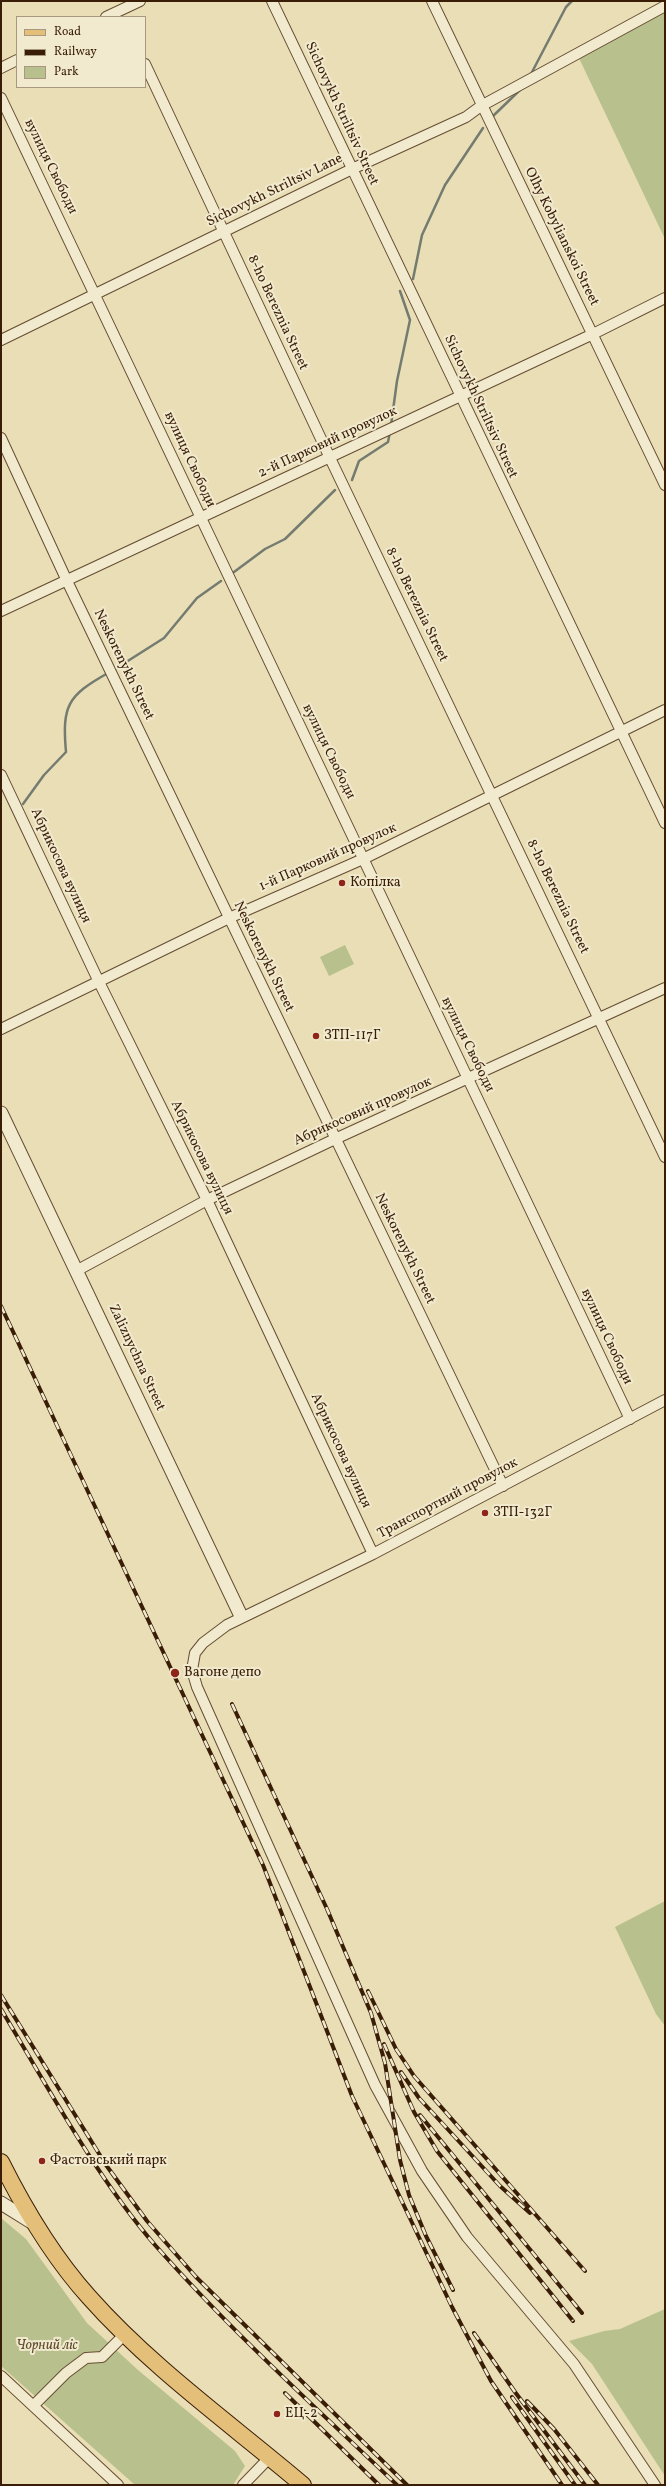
<!DOCTYPE html>
<html>
<head>
<meta charset="utf-8">
<style>
	body { margin:0 }
	#map { position:relative; width:666px; height:2486px; overflow:hidden; background:#e9deb5; font-family:Vollkorn,serif }
	canvas { display:block }
	.frame { position:absolute; inset:0; border:2px solid #391d06; pointer-events:none }
	.legend { position:absolute; left:16px; top:16px; width:130px; height:72px; box-sizing:border-box; background:#f1eacf; border:1px solid #a7987f; margin:0; padding:5px 7px; list-style:none; font-size:12px; color:#391d06 }
	.legend li { display:flex; align-items:center; gap:8px; height:20px }
	.legend b { width:20px; border:1px solid #a7987f }
</style>
</head>
<body>
<div id="map">
<canvas width="666" height="2486"></canvas>
<div class="frame"></div>
<ul class="legend">
<li><b style="height:5px;background:#e4bf7a"></b>Road</li>
<li><b style="height:5px;background:#391d06"></b>Railway</li>
<li><b style="height:11px;background:#b8c18d"></b>Park</li>
</ul>
</div>
<script>
const ctx = document.querySelector('canvas').getContext('2d');
ctx.lineJoin = 'round';
function fillPath(path, color) { ctx.fillStyle = color; ctx.fill(path, 'evenodd'); }
function stroke(path, color, width, dash) { ctx.strokeStyle = color; ctx.lineWidth = width; ctx.lineCap = dash ? 'butt' : 'round'; ctx.setLineDash(dash || []); ctx.stroke(path); }
function label(font, color, halo, rows, align = 'center') {
  ctx.font = font + ' Vollkorn,serif'; ctx.lineWidth = 4; ctx.setLineDash([]); ctx.textBaseline = 'middle'; ctx.strokeStyle = halo; ctx.fillStyle = color; for (const [text, x, y, turn = 0] of rows) {
    ctx.save(); ctx.translate(x, y); ctx.rotate((+turn || 0) * Math.PI / 180); ctx.textAlign = isNaN(turn) ? turn : align; if (halo) ctx.strokeText(text, 0, 0); ctx.fillText(text, 0, 0); ctx.restore();
  }
}
const green = new Path2D(`
	M665,11V239L578,56Z
	M345,945L354,964L329,976L320,957Z
	M665,1901V2026L656,2014L615,1927Z
	M1,2218L26,2239L87,2323L138,2370L235,2451L245,2466L233,2485H135L1,2366Z
	M665,2309V2476L592,2364L569,2341L604,2331L620,2329Z`);
const stream = new Path2D(`
	M531,74L566,7L572,1
	M492,117L520,90
	M413,279L422,235L445,185L483,128
	M391,425L397,381L410,320L400,291
	M352,480L359,461L388,442L390,432
	M234,572L265,549L285,539L335,490
	M112,671L164,638L197,598L221,581
	M23,804L44,775L66,752C62,706 67,696 108,673`);
const minor = new Path2D(`
	M272,1L665,823
	M432,1L665,485
	M106,17L140,1
	M145,64L330,458L665,1157
	M1,68L17,60
	M1,98L630,1419
	M1,340L352,169L466,117L481,106L665,6
	M1,438L67,581L503,1486
	M1,611L593,334L665,298
	M1,775L99,982L207,1200L373,1554
	M1,1029L229,918L363,859L665,710
	M76,1271L207,1200L335,1139L665,988
	M1,2376L118,2485
	M33,2406L66,2373L86,2358L102,2357L125,2334
	M243,2485L270,2457
	M655,2485L574,2364L467,2237L422,2171L375,2085L197,1687L192,1670L195,1653L203,1643L227,1625L373,1554L665,1400`);
const tertiary = new Path2D(`
	M1,1113L241,1616
	M1,2203L33,2223`);
const primary = new Path2D(`
	M1,2162C25,2210 53,2257 89,2297C151,2367 231,2424 303,2485`);
const rail = new Path2D(`
	M1,1306L263,1865L352,2096L452,2307L491,2381L562,2485
	M232,1704L327,1909L371,2013L385,2063L400,2160L409,2195L426,2236L453,2290
	M368,1991L396,2049L414,2076L585,2271
	M1,1995L106,2165L147,2221L196,2277L407,2485
	M1,2009C47,2086 97,2178 155,2245C230,2330 315,2407 397,2485
	M384,2044L414,2112L437,2151L573,2321
	M401,2072L419,2098L500,2186L530,2213
	M420,2115L582,2313
	M474,2333L515,2392L585,2485
	M285,2393L379,2485
	M512,2397L575,2485
	M527,2401L554,2429L598,2485`);
const markers = [
	[342,883,4,"#8f2418"],
	[316,1036,4,"#8f2418"],
	[485,1513,4,"#8f2418"],
	[175,1673,5,"#8f2418"],
	[42,2161,4,"#8f2418"],
	[277,2414,4,"#8f2418"]
];
const streetNames = [
	["Sichovykh Striltsiv Street",341,114,65],
	["вулиця Свободи",50,167,64],
	["Sichovykh Striltsiv Lane",275,191,-26],
	["Olhy Kobylianskoi Street",561,237,64],
	["8-ho Bereznia Street",277,313,65],
	["Sichovykh Striltsiv Street",480,407,65],
	["2-й Парковий провулок",328,443,-25],
	["вулиця Свободи",189,460,65],
	["8-ho Bereznia Street",416,605,64],
	["Neskorenykh Street",123,665,64],
	["вулиця Свободи",328,752,64],
	["1-й Парковий провулок",328,858,-24],
	["Абрикосова вулиця",60,866,65],
	["8-ho Bereznia Street",557,897,64],
	["Neskorenykh Street",263,957,64],
	["вулиця Свободи",467,1045,64],
	["Абрикосовий провулок",363,1112,-24],
	["Абрикосова вулиця",201,1158,64],
	["Neskorenykh Street",404,1249,64],
	["вулиця Свободи",606,1337,65],
	["Zaliznychna Street",136,1358,65],
	["Абрикосова вулиця",340,1451,65],
	["Транспортний провулок",448,1499,-28]
];
const poiNames = [
	["Копілка",350,883],
	["ЗТП-117Г",324,1036],
	["ЗТП-132Г",493,1513],
	["Вагоне депо",184,1673],
	["Фастовський парк",50,2161],
	["ЕЦ-2",285,2414]
];
const parkNames = [
	["Чорний ліс",47,2346]
];
fillPath(green, '#b8c18d');
stroke(stream, '#747b70', 2.5);
stroke(minor, '#654d32', 12);
stroke(tertiary, '#654d32', 15);
stroke(primary, '#391d06', 18);
stroke(minor, '#f1eacf', 10);
stroke(tertiary, '#f1eacf', 13);
stroke(primary, '#e4bf7a', 16);
stroke(rail, '#391d06', 4);
stroke(rail, '#f1eacf', 2.5, [8]);
for (const [x, y, r, color] of markers) { const dot = new Path2D(); dot.arc(x, y, r, 0, 2 * Math.PI); ctx.fillStyle = color; ctx.fill(dot); stroke(dot, '#f1eacf', 1.5); }
label('14px', '#391d06', '#f1eacf', streetNames);
label('14px', '#391d06', '#f1eacf', poiNames, 'left');
label('italic 14px', '#5f4e2e', '#f1eacf', parkNames);
</script>
</body>
</html>
